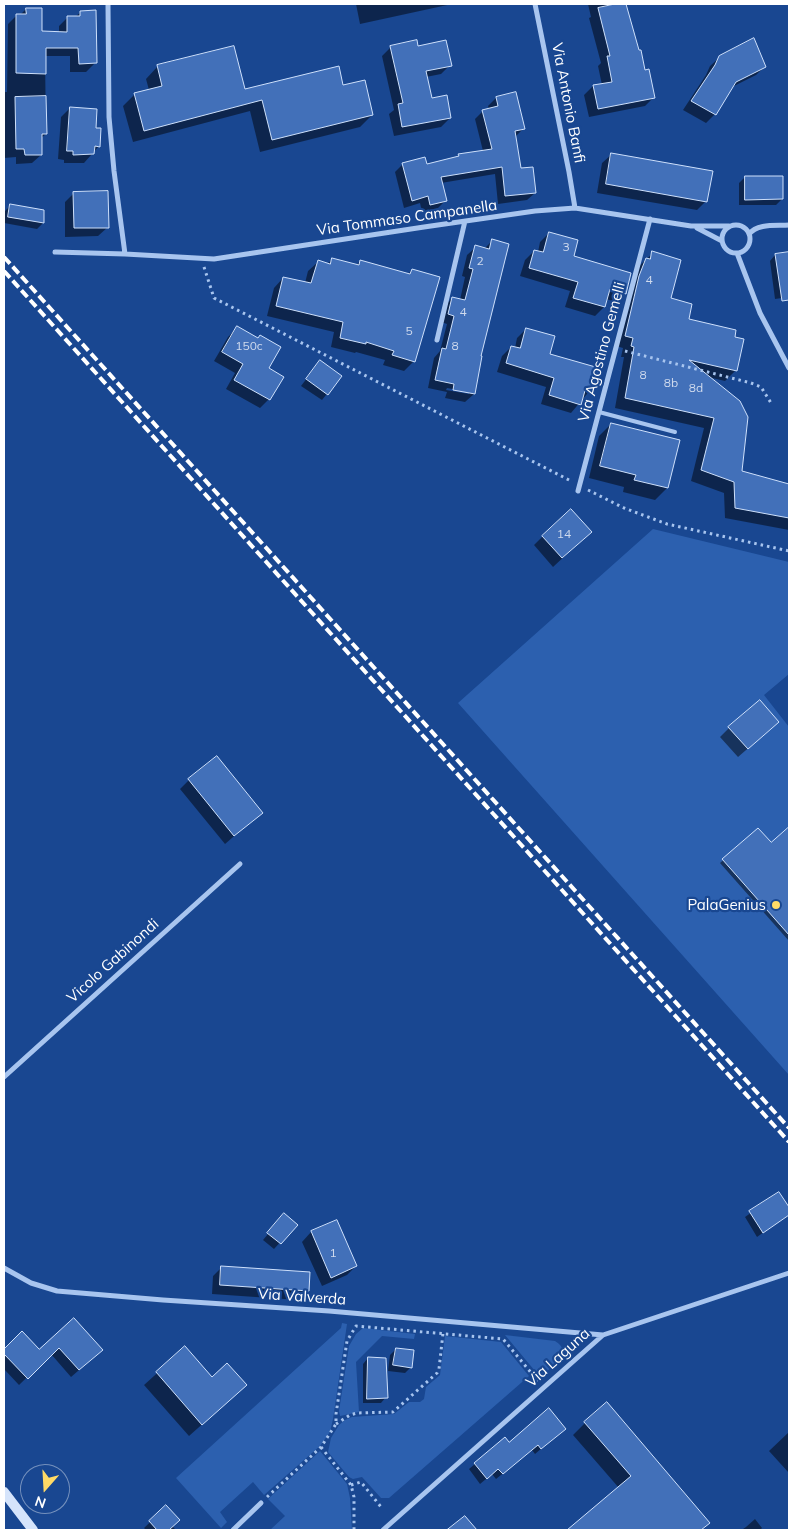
<!DOCTYPE html>
<html>
<head>
<meta charset="utf-8">
<style>
	body { margin:0 }
	#map { position:relative; width:793px; height:1534px; overflow:hidden; background:#194791; font-family:Mulish,sans-serif }
	canvas { display:block }
	.frame { position:absolute; inset:0; border:5px solid #fff; pointer-events:none }
	.north { position:absolute; left:20px; top:1464px; width:50px; height:50px; box-sizing:border-box; background:#194791; border:1px solid #7591bd; border-radius:50%; rotate:199deg; font-size:14px; font-weight:700; line-height:20px; text-align:center; color:#fff }
	.north::after { content:''; display:block; margin:auto; width:18px; height:22px; background:#ffda66; clip-path:polygon(50% 0,100% 100%,50% 72%,0 100%) }
</style>
</head>
<body>
<div id="map">
<canvas width="793" height="1534"></canvas>
<div class="frame"></div>
<div class="north">N</div>
</div>
<script>
const ctx = document.querySelector('canvas').getContext('2d');
ctx.lineJoin = 'round';
function fillPath(path, color) { ctx.fillStyle = color; ctx.fill(path, 'evenodd'); }
function stroke(path, color, width, dash) { ctx.strokeStyle = color; ctx.lineWidth = width; ctx.lineCap = dash ? 'butt' : 'round'; ctx.setLineDash(dash || []); ctx.stroke(path); }
function label(font, color, halo, rows, align = 'center') {
  ctx.font = font + ' Mulish,sans-serif'; ctx.lineWidth = 4.5; ctx.setLineDash([]); ctx.textBaseline = 'middle'; ctx.strokeStyle = halo; ctx.fillStyle = color; for (const [text, x, y, turn = 0] of rows) {
    ctx.save(); ctx.translate(x, y); ctx.rotate((+turn || 0) * Math.PI / 180); ctx.textAlign = isNaN(turn) ? turn : align; if (halo) ctx.strokeText(text, 0, 0); ctx.fillText(text, 0, 0); ctx.restore();
  }
}
const green = new Path2D(`
	M653,529L789,562V674L764,695L789,727V1075L458,703Z
	M342,1323L347,1324L333,1419L330,1432L320,1446L264,1495L253,1482L220,1512L227,1522L221,1528L176,1478L341,1328Z
	M363,1328L415,1334L414,1339L382,1336L356,1362L359,1412L340,1416L339,1411L349,1346L356,1334Z
	M505,1335L555,1341C575,1352 549,1369 540,1377Z
	M445,1336L501,1342L529,1376L389,1498H381L362,1477L353,1479L349,1477L328,1452L331,1438L339,1425L345,1420L352,1417L394,1414L409,1402H420L424,1399L426,1387L440,1375Z
	M320,1451L347,1484L350,1498L352,1530H270L285,1516L268,1499Z`);
const shadow = new Path2D(`
	M356,4H452L360,24Z
	M588,4H625L638,51L654,97L645,106L589,117L584,95L593,86L602,85L598,66L601,63L589,18L591,17Z
	M26,9L41,32L59,33V26L68,17H75L81,12L95,63L86,72H70V56H45L46,134L40,139L41,155L32,163L16,164V157L4,158V92H7L8,24L17,15H20Z
	M391,47H417L450,65L441,74L426,77L431,99L450,118L441,127L394,136L389,114L394,110L382,56Z
	M720,57L765,66L756,75L730,88L715,114L706,123L683,110L706,75L710,66Z
	M158,66L244,90L342,87L372,115L360,127L260,152L250,111L133,142L123,106L135,94L149,90L146,79Z
	M515,94L523,129L515,137L520,169L535,193L527,200L498,204L495,174L441,183L446,200L438,208L422,212L420,203L404,208L395,172L403,164L426,165L459,156L483,151L475,119L483,111L489,109L488,106L496,98Z
	M70,108L94,129L99,146L84,163H64V160L58,159L61,117Z
	M612,154L706,201L697,210L597,193L602,163Z
	M745,177L782,199L776,205H739V183Z
	M74,193L108,227L98,236L65,237V202Z
	M11,205L43,211V223L37,229L4,223L5,211Z
	M549,233L572,257L625,293L616,302L606,299L604,307L595,316L565,307L570,291L520,276L525,260L534,251L538,252L540,242Z
	M492,241L479,357L474,394L465,402L445,398L447,392L428,388L434,358L440,351L447,324L441,322L444,307L452,298L460,300L465,277L462,276L467,255L476,247L484,249ZM447,388L469,392V394L446,390Z
	M653,253L669,299L687,320L733,338L735,371L725,381L708,377L741,472L789,485V530L725,518L724,493L691,481L704,428L615,408L624,357H621L623,348L616,346L635,270Z
	M789,253V297L775,299L770,261L775,255Z
	M333,259L356,266L360,261L408,274L412,270L414,361L404,371L383,365L385,360L356,352L355,353L331,347L334,332L267,316L274,288L283,278L305,283L308,271L318,262L327,264Z
	M237,328L268,368L269,399L260,408L226,389L235,373L214,361L228,337Z
	M526,329L549,355L592,388L571,413L541,404L546,387L497,372L502,356L511,347L515,348L517,338Z
	M320,361L341,376L322,400L301,386Z
	M611,424L667,488L655,500L623,492L624,487L589,478L599,436Z
	M543,536L581,541L553,567L534,545Z
	M729,728L768,731L738,757L720,737Z
	M189,780L261,813L225,844L180,789Z
	M789,828V941L720,863L758,829L771,844Z
	M778,1194L789,1209V1214L757,1237L745,1217Z
	M279,1221L296,1225L274,1249L263,1240Z
	M336,1221L356,1266L347,1275L322,1286L302,1242L311,1232Z
	M222,1267L308,1290L299,1300L212,1294L213,1276Z
	M74,1320L93,1358L71,1377L51,1354L19,1385L4,1369V1351L22,1333L39,1351Z
	M185,1348L212,1378L233,1397L189,1436L144,1385Z
	M396,1349L411,1367L405,1373L388,1371L390,1355Z
	M368,1358L386,1397L381,1403H363V1364Z
	M585,1423L708,1523L701,1530H569L619,1488L573,1435Z
	M789,1432V1473L769,1451Z
	M558,1434L535,1454L532,1450L496,1479L492,1474L480,1484L469,1469L505,1439L509,1443Z
	M166,1507L172,1526L176,1530H146L144,1528Z
	M755,1519L762,1528L760,1530H744L743,1529L746,1527Z`);
const building = new Path2D(`
	M615,4H626L639,50H641L645,70L649,69L655,98L598,109L593,85L612,82L607,56H610L598,8Z
	M26,8H42V31L67,32V16H80V11L96,10L97,63L79,64L78,48H46V74L16,73V14H26Z
	M754,38L766,67L736,82L716,115L691,101L715,65L719,56Z
	M417,40L418,46L446,40L452,66L426,71L432,98L447,95L451,118L402,127L398,104L403,103L390,46Z
	M234,46L245,89L339,66L343,85L365,80L373,115L272,140L262,100L144,131L134,93L162,86L157,65Z
	M516,92L525,129L515,131L521,168L533,167L536,193L505,196L502,167L441,177L447,201L430,205L428,196L412,201L402,163L425,157L427,164L459,156L458,154L492,149L482,110L498,106L496,97Z
	M46,96L47,134H42V155H25L24,149H16L15,97Z
	M70,107L97,109L96,128H101L100,147L95,146L94,154L73,155V151H67Z
	M611,153L713,171L707,202L606,184Z
	M745,176H783V199L745,200Z
	M108,191L109,228H74L73,192Z
	M10,204L44,210V223L8,217Z
	M549,232L578,240L574,256L631,273L626,294L610,289L605,307L573,298L578,282L529,268L534,250L543,252Z
	M492,239L509,244L481,356H482L475,394L453,390L454,384L435,380L442,348L446,349L454,316L448,314L452,297L465,300L473,269L469,268L475,245L489,249Z
	M652,251L681,260L671,298L692,304L689,319L736,330L735,337L744,339L737,371L689,360L740,401L748,417L742,471L789,484V518L735,508L734,482L701,470L714,418L625,398L634,347L631,346L633,338L625,336L639,276L646,258L650,259Z
	M789,252V300L782,301L775,254Z
	M332,258L359,265L360,260L410,274L412,269L440,277L415,362L392,355L394,351L366,342V344L340,338L343,322L276,306L283,277L311,283L318,260L330,264Z
	M237,326L258,338L260,335L281,347L269,368L284,377L270,400L234,380L243,364L222,352Z
	M526,328L555,336L550,354L599,368L593,389L586,387L581,405L549,395L554,378L506,363L511,346L520,348Z
	M320,360L342,376L328,395L306,379Z
	M611,423L680,440L668,488L634,480L636,475L600,466Z
	M571,509L592,532L562,558L542,536Z
	M760,700L779,722L748,749L728,727Z
	M217,756L263,813L234,836L188,779Z
	M789,827V935L722,859L758,828L771,842Z
	M779,1192L789,1207V1215L763,1233L749,1211Z
	M284,1213L298,1225L281,1244L267,1233Z
	M337,1220L357,1266L331,1278L311,1231Z
	M221,1266L310,1272L309,1291L220,1285Z
	M74,1318L103,1350L79,1370L59,1348L28,1379L4,1354V1349L22,1331L39,1349Z
	M185,1346L212,1377L227,1363L247,1385L202,1425L156,1372Z
	M396,1348L414,1350L412,1368L393,1365Z
	M368,1357L386,1358L388,1398L367,1399Z
	M607,1402L710,1523L701,1530H567L631,1476L584,1422Z
	M549,1408L566,1429L541,1449L538,1445L503,1474L498,1469L487,1479L474,1463L505,1437L509,1442Z
	M166,1505L180,1520L169,1530H157L149,1521Z
	M465,1516L477,1530H447Z`);
const path = new Path2D(`
	M204,267L214,298L571,481
	M625,351L751,383L761,387L771,403
	M588,490L624,508L667,524L789,551
	M336,1424L350,1415L357,1413L393,1412L437,1373L439,1369L443,1333
	M321,1447L351,1485L354,1497V1530
	M351,1485L361,1482L381,1507
	M267,1497L321,1447L336,1424V1414L347,1341L356,1326L503,1339L538,1381`);
const lane = new Path2D(`
	M599,412L675,432`);
const street = new Path2D(`
	M535,4L569,172L575,208
	M108,5L109,117L114,171L125,254
	M722 239a14 14 0 1 1 28 0a14 14 0 1 1-28 0Z
	M697,228L722,241
	M749,234C758,223 776,226 789,225
	M55,252L125,254L214,259L424,227L535,211L575,208L691,226H729
	M737,253L760,313L789,368
	M437,340L465,221
	M578,491L650,219
	M4,1077L240,864
	M4,1268L31,1283L57,1291L163,1300L329,1311L603,1335
	M233,1530L261,1503
	M383,1530L603,1335L789,1273`);
const secondary = new Path2D(`
	M4,1492L33,1530`);
const rail = new Path2D(`
	M4,257L789,1128
	M4,271L789,1142`);
const markers = [
	[776,905,5,"#ffda66"]
];
const numberNames = [
	["3",566,247],
	["2",480,261],
	["4",649,280],
	["4",463,312],
	["5",409,331],
	["150c",249,346],
	["8",455,346],
	["8",643,375],
	["8b",671,383],
	["8d",696,388],
	["14",564,534],
	["1",333,1253]
];
const streetNames = [
	["Via Antonio Banfi",568,103,79],
	["Via Tommaso Campanella",407,218,-8],
	["Via Agostino Gemelli",602,352,-75],
	["Vicolo Gabinondi",113,961,-42],
	["Via Valverda",302,1297,4],
	["Via Laguna",558,1358,-42]
];
const poiNames = [
	["PalaGenius",766,905]
];
fillPath(green, '#2c60af');
fillPath(shadow, '#0007');
fillPath(building, '#4270b9');
stroke(building, '#cee0fb', 1);
stroke(path, '#a8c5ef', 3, [2.5, 4]);
stroke(lane, '#a8c5ef', 4);
stroke(street, '#a8c5ef', 5);
stroke(secondary, '#d5e4fb', 10);
stroke(rail, '#fff', 4, [9, 4]);
for (const [x, y, r, color] of markers) { const dot = new Path2D(); dot.arc(x, y, r, 0, 2 * Math.PI); ctx.fillStyle = color; ctx.fill(dot); stroke(dot, '#194791', 2); }
label('12px', '#d0dbee', null, numberNames);
label('15px', '#fff', '#194791', streetNames);
label('15px', '#fff', '#194791', poiNames, 'right');
</script>
</body>
</html>
